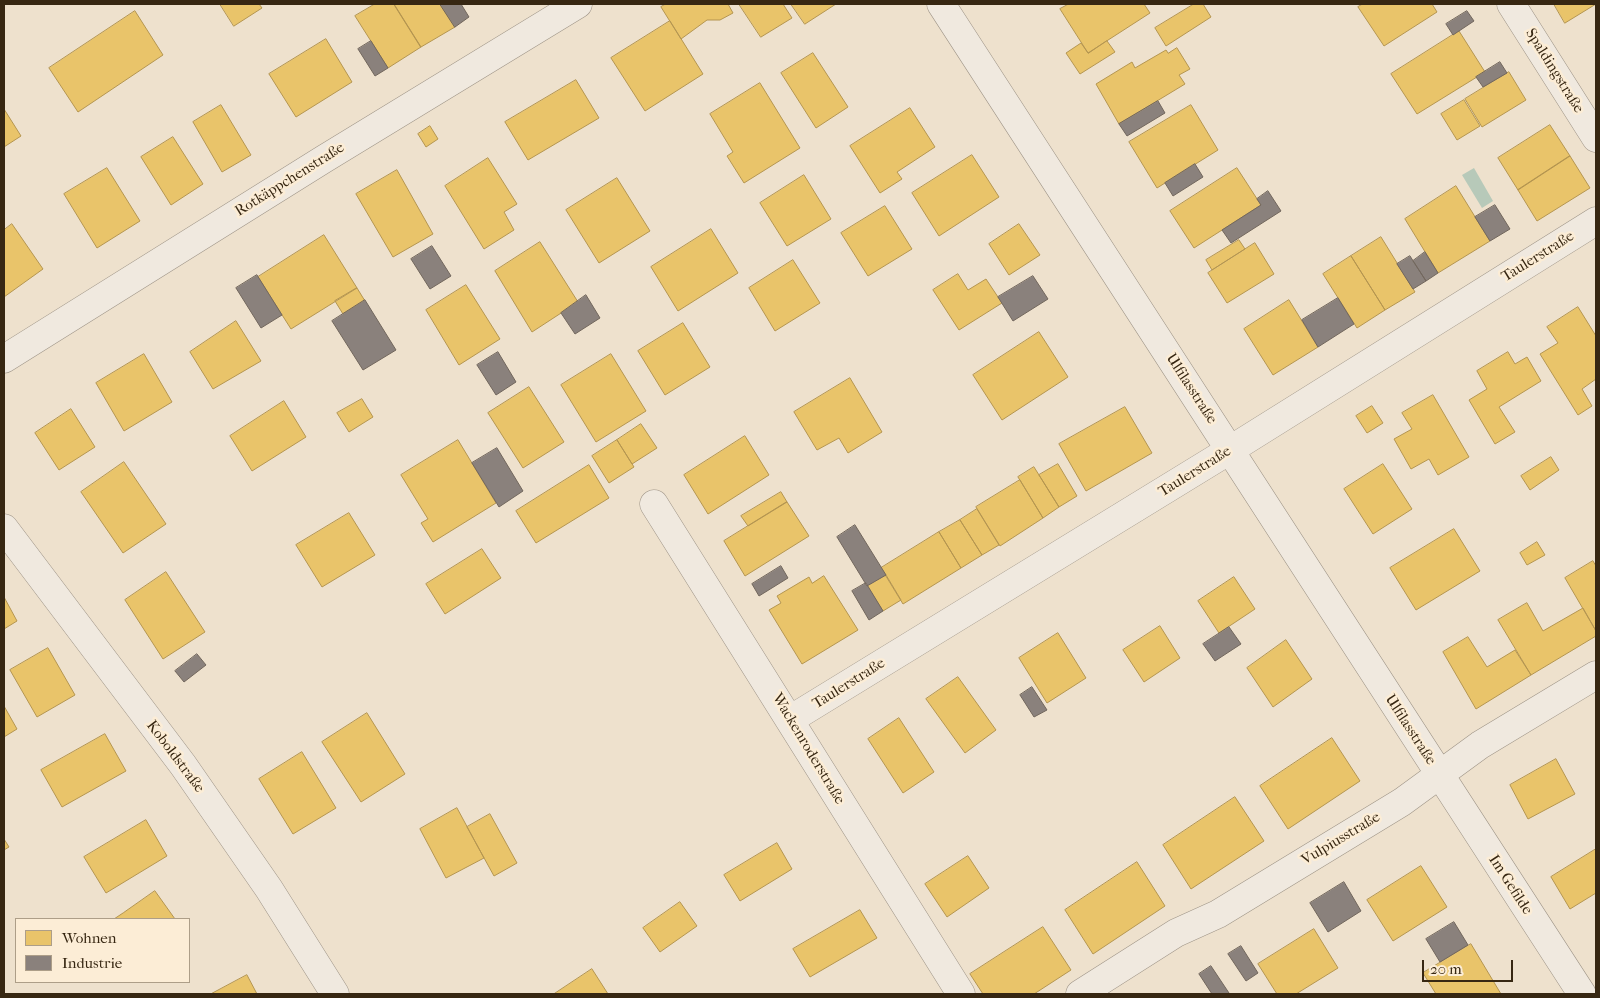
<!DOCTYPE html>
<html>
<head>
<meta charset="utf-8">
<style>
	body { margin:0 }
	#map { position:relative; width:1600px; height:998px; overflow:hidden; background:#eee1cd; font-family:"IM FELL French Canon",serif }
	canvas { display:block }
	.frame { position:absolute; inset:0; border:5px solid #372712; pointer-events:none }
	.legend { position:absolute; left:15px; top:918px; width:175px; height:65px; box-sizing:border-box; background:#fcedd6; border:1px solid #ad9e88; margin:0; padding:6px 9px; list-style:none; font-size:15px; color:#372712 }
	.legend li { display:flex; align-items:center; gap:10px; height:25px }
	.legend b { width:25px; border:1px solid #ad9e88 }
	.scale { position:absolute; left:1422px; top:960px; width:91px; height:22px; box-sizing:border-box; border:2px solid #372712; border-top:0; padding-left:6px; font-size:15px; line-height:18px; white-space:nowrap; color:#372712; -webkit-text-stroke:4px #fcedd6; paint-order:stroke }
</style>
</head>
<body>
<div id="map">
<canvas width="1600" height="998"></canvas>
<div class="frame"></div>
<ul class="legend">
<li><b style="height:14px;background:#e9c46a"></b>Wohnen</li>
<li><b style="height:14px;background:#8a817c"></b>Industrie</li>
</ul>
<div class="scale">20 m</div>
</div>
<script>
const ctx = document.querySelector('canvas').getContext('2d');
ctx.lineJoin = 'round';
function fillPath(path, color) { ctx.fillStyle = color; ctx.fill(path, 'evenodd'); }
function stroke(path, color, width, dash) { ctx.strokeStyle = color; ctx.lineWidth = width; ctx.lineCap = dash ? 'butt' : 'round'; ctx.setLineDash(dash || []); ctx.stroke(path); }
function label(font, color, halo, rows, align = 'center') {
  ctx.font = font + ' "IM FELL French Canon",serif'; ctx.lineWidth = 5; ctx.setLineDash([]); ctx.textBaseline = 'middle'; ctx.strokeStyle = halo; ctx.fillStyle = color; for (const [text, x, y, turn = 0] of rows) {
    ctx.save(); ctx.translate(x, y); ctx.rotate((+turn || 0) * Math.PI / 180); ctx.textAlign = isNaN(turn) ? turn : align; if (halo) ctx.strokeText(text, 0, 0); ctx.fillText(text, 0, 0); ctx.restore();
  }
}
const water = new Path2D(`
	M1474,168L1493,201L1482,208L1462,175Z`);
const homes = new Path2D(`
	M220,4H259L262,8L234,26Z
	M375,4H394L421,47L388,68L355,16Z
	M394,4H440L455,27L421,47Z
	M666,4H728L733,13L720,20H707L681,39L661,7Z
	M739,4H783L792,18L761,37Z
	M791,4H836L805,24Z
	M1069,4H1144L1150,13L1088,53L1060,9Z
	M1194,4H1203L1211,17L1166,46L1155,28Z
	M1363,4H1432L1437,12L1384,46L1358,7Z
	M1554,4H1596L1565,23Z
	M135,11L163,55L78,112L49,68Z
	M670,21L703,74L645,111L611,58Z
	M1459,31L1485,72L1417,114L1391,74Z
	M326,39L352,82L296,117L269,74Z
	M1107,41L1115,52L1080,74L1066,53L1081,43L1088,53Z
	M1177,48L1190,69L1179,75L1185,84L1119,124L1096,84L1132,62L1135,68L1166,50L1168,53Z
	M813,53L848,107L816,128L781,73Z
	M1509,72L1526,100L1482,127L1465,99Z
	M576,80L599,118L528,160L505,122Z
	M760,83L800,148L744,183L727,156L733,152L710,114Z
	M1464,100L1480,126L1457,140L1441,114Z
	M221,105L251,155L222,172L193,122Z
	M1191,105L1218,150L1157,188L1129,142Z
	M910,108L935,147L897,172L902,179L880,193L850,146Z
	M4,109L21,136L4,147Z
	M1550,125L1570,156L1518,190L1498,158Z
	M430,126L438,139L426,147L418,134Z
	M173,137L203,184L171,205L141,157Z
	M972,155L999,197L939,236L912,193Z
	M1570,156L1590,188L1537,221L1518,190Z
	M488,158L517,204L504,212L514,230L484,249L445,186Z
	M107,168L140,221L97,248L64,194Z
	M1237,168L1261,205L1194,248L1170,211Z
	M397,170L433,234L393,257L356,194Z
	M804,175L831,219L787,246L760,203Z
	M617,178L650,231L599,263L566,210Z
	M1456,186L1490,241L1438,273L1405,219Z
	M885,206L912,249L868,276L841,233Z
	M12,224L43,269L4,297V230Z
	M1019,224L1040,255L1009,275L989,244Z
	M711,229L738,273L678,311L651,267Z
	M324,235L357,288L291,329L258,277Z
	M1381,237L1415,292L1385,310L1351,256Z
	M1239,240L1245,249L1212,270L1206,260Z
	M540,242L578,302L532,332L495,271Z
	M1255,243L1274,274L1227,303L1208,273Z
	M1351,256L1385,310L1357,328L1323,274Z
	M793,260L820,303L775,331L749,288Z
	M958,274L968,290L986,279L1002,303L959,330L933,290Z
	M466,285L500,339L459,365L426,310Z
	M357,288L365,301L343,314L335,301Z
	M1289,300L1318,347L1273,375L1244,329Z
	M1578,307L1596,336V379L1582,389L1592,406L1578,415L1540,354L1558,343L1547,327Z
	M236,321L261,361L213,389L190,352Z
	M683,323L710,367L665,395L638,351Z
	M1039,332L1068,377L1002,420L973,375Z
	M1508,352L1515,364L1527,357L1541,381L1499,407L1515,432L1495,444L1469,400L1487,389L1477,371Z
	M144,354L172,402L124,431L96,383Z
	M611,354L646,411L596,442L561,385Z
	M850,378L882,432L848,453L839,438L817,450L794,412Z
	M529,387L564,442L523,468L488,413Z
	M1433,395L1469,457L1438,475L1429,459L1411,469L1394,439L1412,429L1402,413Z
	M362,399L373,417L349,432L337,413Z
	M284,401L306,437L252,471L230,436Z
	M1372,406L1383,423L1367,433L1356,416Z
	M1125,407L1152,453L1086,491L1059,444Z
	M71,409L95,447L59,470L35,433Z
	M641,424L657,448L632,464L617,440Z
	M745,436L769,475L708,514L684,475Z
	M458,440L496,503L433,542L421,523L428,519L401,475Z
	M617,440L634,467L609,483L592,456Z
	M1551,457L1559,470L1530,490L1521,476Z
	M124,462L166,524L123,553L81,492Z
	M1058,464L1077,496L1059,507L1039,475Z
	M1383,464L1412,509L1373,534L1344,489Z
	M589,465L609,498L536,543L516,511Z
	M1034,467L1059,507L1043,518L1018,477Z
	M1020,480L1043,518L1000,546L976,507Z
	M781,492L787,502L748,526L741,516Z
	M787,502L809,536L745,576L724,541Z
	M977,509L999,545L982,555L960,520Z
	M349,513L375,555L322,587L296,545Z
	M960,520L982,555L961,568L939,532Z
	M1454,529L1480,571L1416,610L1390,568Z
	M939,532L961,568L903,604L881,568Z
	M1537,542L1545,555L1527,565L1520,553Z
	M482,549L501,578L445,614L426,584Z
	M1593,561L1596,566V631L1565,578Z
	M166,572L205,632L163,659L125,600Z
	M886,575L901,600L883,611L867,586Z
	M824,576L858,630L802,664L769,610L781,603L777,596L809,577L812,583Z
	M1234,577L1255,609L1219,633L1198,601Z
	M4,597L17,621L4,629Z
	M1527,603L1543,631L1583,608L1596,631V636L1531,675L1498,620Z
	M1160,626L1180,658L1144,682L1123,650Z
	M1058,633L1086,678L1047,703L1019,658Z
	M1468,637L1487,667L1515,650L1531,675L1476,709L1443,652Z
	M1286,640L1312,679L1273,707L1247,668Z
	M48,648L75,695L37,717L10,670Z
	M958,677L996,730L965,753L926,699Z
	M4,706L17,729L4,737Z
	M367,713L405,774L361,802L322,742Z
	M899,718L934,772L903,793L868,739Z
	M105,734L126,771L62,807L41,770Z
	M1332,738L1360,781L1288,829L1260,786Z
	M302,752L336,808L293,834L259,779Z
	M1556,759L1575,794L1528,819L1510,785Z
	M1235,797L1264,841L1191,889L1163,845Z
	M457,808L484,858L446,878L420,829Z
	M490,814L517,863L494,876L467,827Z
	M146,820L167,856L106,893L84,857Z
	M4,839L9,847L4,850Z
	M777,843L792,869L740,901L724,875Z
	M1596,849V893L1570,909L1551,877Z
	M968,856L989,888L947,917L925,884Z
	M1137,862L1165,906L1093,954L1065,910Z
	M1421,866L1447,907L1393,941L1367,900Z
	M155,891L175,919H114L123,913Z
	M680,902L697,926L660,952L643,928Z
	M860,910L877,938L810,977L793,949Z
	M1043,927L1071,970L1034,994H983L970,974Z
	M1314,929L1338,968L1296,994H1277L1258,964Z
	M1471,944L1501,994H1436L1423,973Z
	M592,969L608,994H554Z
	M247,975L257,994H211Z`);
const industry = new Path2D(`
	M440,4H461L469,17L455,27Z
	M1467,11L1474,21L1453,35L1446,24Z
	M371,41L388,68L375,76L358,49Z
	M1500,62L1507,73L1483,87L1476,77Z
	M1158,101L1165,113L1127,136L1119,124Z
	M1195,164L1203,177L1173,196L1165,183Z
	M1268,191L1281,211L1231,243L1222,230L1261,205L1257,199Z
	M1495,205L1510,229L1490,241L1475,217Z
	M432,246L451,276L430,289L411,259Z
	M1425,252L1438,273L1426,281L1413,261Z
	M1410,256L1426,281L1413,289L1397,264Z
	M257,275L282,315L261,328L236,288Z
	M1033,276L1048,299L1013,321L998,297Z
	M586,295L600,318L575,334L561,313Z
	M1338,298L1354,324L1318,347L1302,320Z
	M365,300L396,350L363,370L332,321Z
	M498,352L516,382L496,395L477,365Z
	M497,448L523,491L499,507L472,463Z
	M855,525L886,575L867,586L837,537Z
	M781,566L788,578L759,596L752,584Z
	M866,583L883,611L869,620L852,591Z
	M1229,627L1241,644L1215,661L1203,644Z
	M197,654L206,665L184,682L175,671Z
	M1032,687L1047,710L1034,717L1020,695Z
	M1344,882L1361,911L1328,932L1310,903Z
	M1454,922L1468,945L1440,962L1426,939Z
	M1241,946L1258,973L1246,981L1228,954Z
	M1211,966L1229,993L1226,994H1212L1199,974Z`);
const minor = new Path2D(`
	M941,4L1582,994
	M1511,4L1596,138
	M4,359L324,159L578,4
	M654,504L961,994
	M4,528L183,765L269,889L335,994
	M791,719L1230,450L1596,221
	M1080,994L1176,933L1218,914L1402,802L1480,745L1596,675`);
const streetNames = [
	["Spaldingstraße",1554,71,58],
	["Rotkäppchenstraße",290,180,-32],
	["Taulerstraße",1538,257,-32],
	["Ulfilasstraße",1191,389,57],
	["Taulerstraße",1195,472,-32],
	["Taulerstraße",849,684,-32],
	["Ulfilasstraße",1410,730,57],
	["Wackenroderstraße",808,749,59],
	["Koboldstraße",175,757,53],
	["Vulpiusstraße",1341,839,-31],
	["Im Gefilde",1510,885,57]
];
fillPath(water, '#b7c9b9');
fillPath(homes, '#e9c46a');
stroke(homes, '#b49550', 1);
fillPath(industry, '#8a817c');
stroke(industry, '#71665c', 1);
stroke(minor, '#9d9386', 29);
stroke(minor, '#f0e9df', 28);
label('15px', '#372712', '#fcedd6', streetNames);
</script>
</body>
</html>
